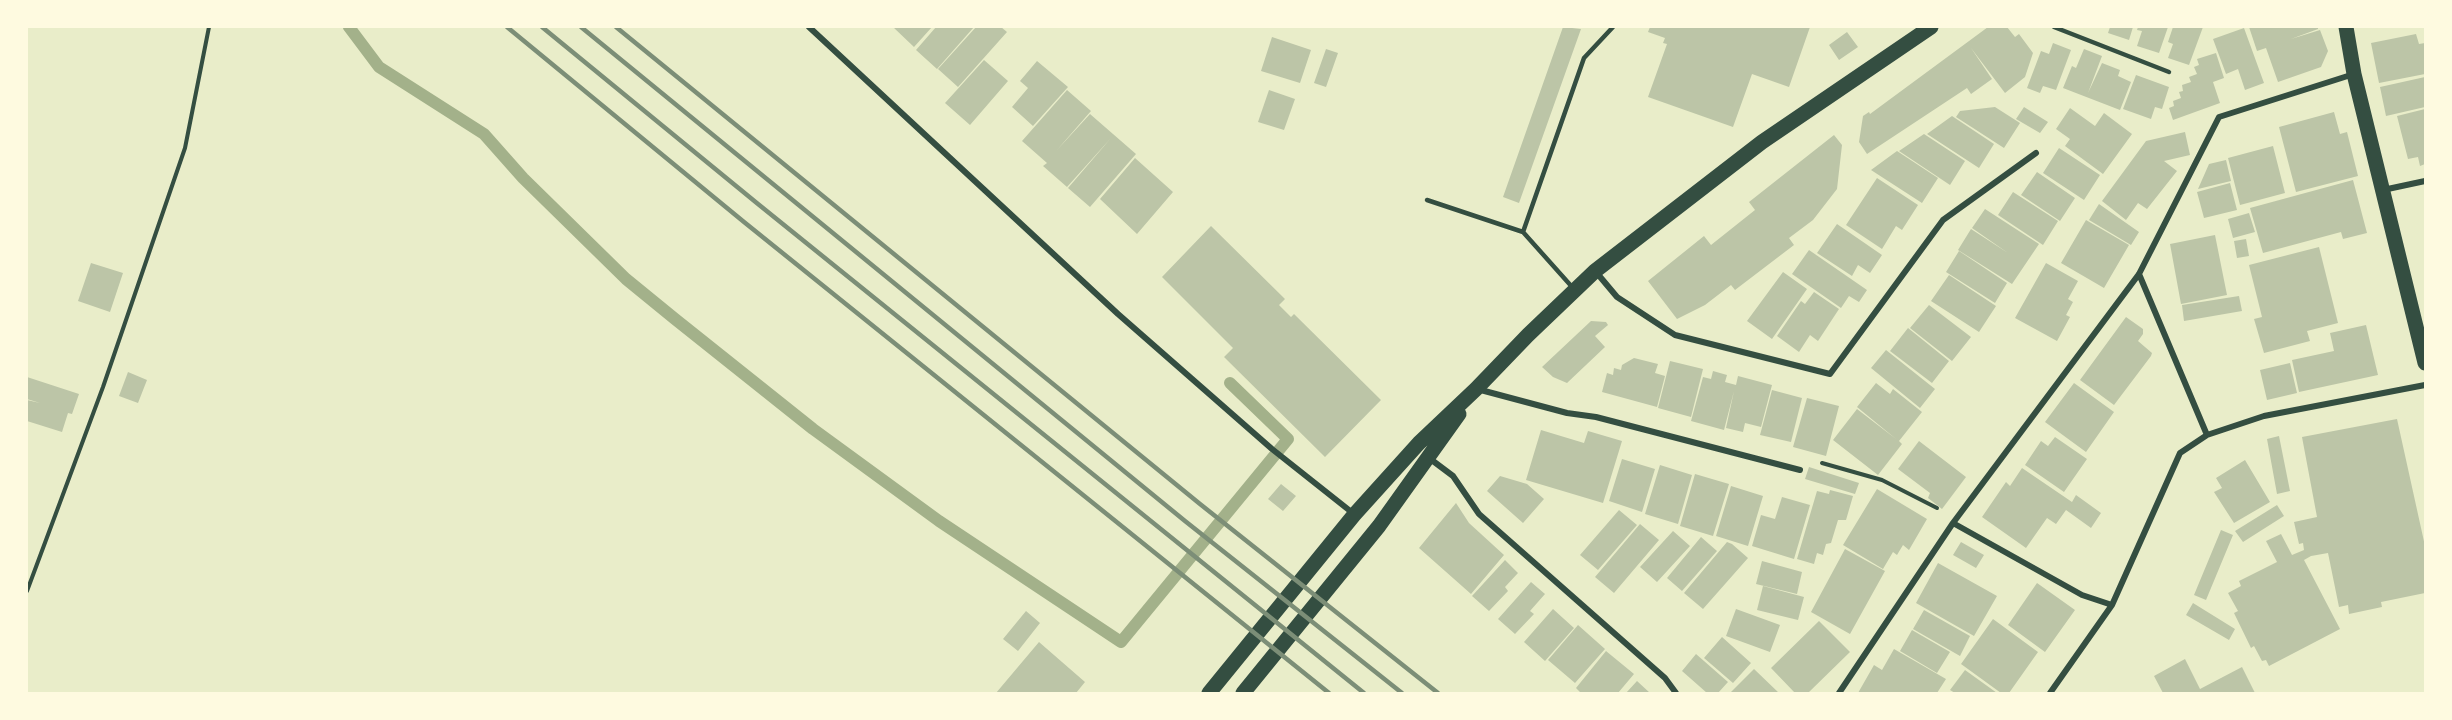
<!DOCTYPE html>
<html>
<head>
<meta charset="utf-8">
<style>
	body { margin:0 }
	#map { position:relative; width:2452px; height:720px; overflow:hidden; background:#e9edc9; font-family:Quicksand,sans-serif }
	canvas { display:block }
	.frame { position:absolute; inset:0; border:28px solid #fefae0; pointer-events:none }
</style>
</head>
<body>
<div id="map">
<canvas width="2452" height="720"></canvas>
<div class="frame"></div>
</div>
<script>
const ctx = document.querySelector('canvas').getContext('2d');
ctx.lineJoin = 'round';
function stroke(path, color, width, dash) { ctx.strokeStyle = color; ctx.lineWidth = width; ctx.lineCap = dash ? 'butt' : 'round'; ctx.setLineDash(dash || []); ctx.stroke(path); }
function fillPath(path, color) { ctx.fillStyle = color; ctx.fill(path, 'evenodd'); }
const stream = new Path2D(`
	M349,27L379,67L484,134L523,178L626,279L675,319L813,429L939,521L1121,642L1288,439L1230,383`);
const building = new Path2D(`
	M893,27H932L914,47Z
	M936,27H974L937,69L916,50Z
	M976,27H1001L1007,32L958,87L938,69Z
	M1563,27L1581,29L1519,203L1503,197Z
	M1650,27H1810L1789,87L1752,74L1733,127L1648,97L1667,44L1663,43L1665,38L1648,32Z
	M1988,27H2007L2015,37L2019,34L2033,53L2025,77L2005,93L1971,48L1992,79L1971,94L1967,88L1867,154L1859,142L1863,116L1869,112L1870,114Z
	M2110,27H2133L2129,40L2108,33Z
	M2138,27H2168L2159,53L2137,46L2142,31L2137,30Z
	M2173,27H2203L2189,65L2168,58L2173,44L2168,42Z
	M2249,27H2318V29L2291,39L2320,30L2328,51L2321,67L2278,82L2266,48L2257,51Z
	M2244,28L2264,83L2245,90L2238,69L2226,74L2213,39Z
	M1847,32L1858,47L1839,60L1829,45Z
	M2416,34L2419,44L2425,43V74L2379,83L2371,43Z
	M1272,37L1311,50L1300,83L1261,71Z
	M2053,43L2071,50L2056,90L2043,86L2040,93L2027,88L2041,51L2049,54Z
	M1326,49L1338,53L1326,87L1314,83Z
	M2084,49L2102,56L2088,93L2102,63L2120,70L2118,76L2131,82L2120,110L2063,88L2072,66L2076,68Z
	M2216,53L2224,78L2213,82L2220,103L2173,120L2169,108L2174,106L2173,101L2181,98L2179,92L2183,91L2182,85L2191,82L2189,77L2197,74L2194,67L2199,65L2197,59Z
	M984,60L1008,81L970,125L945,103Z
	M1037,61L1068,87L1033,126L1012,107L1028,88L1020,81Z
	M2136,75L2169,87L2162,109L2155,107L2151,119L2123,109Z
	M2425,77V107L2386,116L2380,87Z
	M1067,90L1091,111L1057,150L1090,114L1136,154L1090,207L1068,188L1111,138L1067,187L1043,166L1047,163L1022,141Z
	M1269,90L1295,99L1284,130L1258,122Z
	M1995,107L2020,123L2004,148L1956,117L1960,111Z
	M2024,107L2048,122L2040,133L2016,119Z
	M2070,108L2095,126L2104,113L2132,134L2103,174L2065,146L2070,139L2056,129Z
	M2425,109V164L2420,166L2418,157L2408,159L2397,116Z
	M2334,112L2340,134L2347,132L2358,176L2296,192L2279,127Z
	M1952,116L1994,144L1979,168L1927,134Z
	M2185,132L2190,155L2164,161L2177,171L2147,209L2138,203L2126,220L2102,201L2146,141Z
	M1924,134L1965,161L1950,185L1899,151Z
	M1834,135L1842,145L1837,189L1813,220L1789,238L1794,245L1735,290L1731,285L1705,305L1677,319L1648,281L1704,236L1711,245L1755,210L1749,202Z
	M2273,146L2285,193L2240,205L2228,158Z
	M2059,148L2100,175L2084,200L2043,173Z
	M1897,151L1938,178L1922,203L1871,170Z
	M1135,158L1173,192L1137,234L1100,199Z
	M2226,160L2231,181L2198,189L2209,164Z
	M2037,172L2075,198L2060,221L2021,195Z
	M1877,178L1918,205L1902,230L1896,226L1882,249L1846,225Z
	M2353,180L2367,233L2343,239L2341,232L2263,253L2250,208Z
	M2230,183L2237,210L2204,218L2197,192Z
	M2013,192L2058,221L2043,245L1998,215Z
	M2099,204L2139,232L2131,245L2089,220Z
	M1985,209L2039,244L2012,284L1958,250L1971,229L2008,253L1972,228Z
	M2249,213L2255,232L2233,238L2228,219Z
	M2086,220L2129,245L2104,288L2061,263Z
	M1837,224L1882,255L1870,273L1858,265L1852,276L1817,253Z
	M1211,226L1285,299L1279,305L1291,317L1294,314L1381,400L1325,457L1224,357L1233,348L1162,277Z
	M2215,235L2227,295L2181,304L2170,244Z
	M2246,239L2249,256L2237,258L2234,241Z
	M2319,247L2338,323L2307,331L2310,341L2264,353L2254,319L2262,317L2249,265Z
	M1809,250L1867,290L1859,302L1849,296L1841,308L1792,274Z
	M1959,251L2007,283L1995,303L1946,272Z
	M91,263L123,273L110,312L78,301Z
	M2046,263L2078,281L2068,299L2073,302L2066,315L2070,317L2057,341L2015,318Z
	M1783,272L1807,289L1772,339L1747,321Z
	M1949,275L1996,306L1979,332L1931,301Z
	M1814,292L1839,309L1818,341L1810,335L1799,352L1777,336L1801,301L1805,304Z
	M2239,296L2242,311L2184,321L2182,305Z
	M1929,305L1971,337L1952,361L1910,328Z
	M2126,317L2143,329V334L2138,341L2152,353L2151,356L2114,405L2080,380Z
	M1591,321L1606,322L1608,325L1595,336L1605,347L1567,383L1553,377L1542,367Z
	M2366,325L2378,375L2299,392L2292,360L2334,351L2330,333Z
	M1908,328L1949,361L1932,383L1890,351Z
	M1886,350L1935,389L1920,408L1871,368Z
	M1634,358L1658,364L1655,373L1665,376L1657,407L1602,392L1607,373L1613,375L1614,368L1621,370L1622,365Z
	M1670,361L1703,369L1691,417L1658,408Z
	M2290,363L2297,393L2267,400L2260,370Z
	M1713,371L1727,375L1725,382L1736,385L1738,376L1772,385L1761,427L1745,423L1743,432L1726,428L1734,391L1724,430L1691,421L1703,377L1711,379Z
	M128,372L147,380L138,403L119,396Z
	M27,377L79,394L72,414L68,413L62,432L27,421V400L40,403L27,399Z
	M1876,383L1890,394L1893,389L1922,412L1899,441L1902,444L1878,475L1833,440L1857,409L1896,439L1857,407Z
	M2074,383L2114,412L2086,452L2045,422Z
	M1772,390L1802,398L1791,442L1760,435Z
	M1807,398L1839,406L1826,456L1793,447Z
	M2397,419L2425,546V593L2381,602L2382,607L2349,614L2348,605L2339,607L2328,553L2311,556L2304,560L2340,629L2269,666L2266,660L2262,661L2254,646L2251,648L2234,613L2238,611L2228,593L2241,586L2239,581L2277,562L2266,541L2281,534L2292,555L2304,550L2303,543L2299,544L2294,522L2317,517L2302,437Z
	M1541,430L1584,443L1588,431L1622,441L1603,503L1526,480Z
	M2279,436L2290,491L2277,494L2267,439Z
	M2055,437L2087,459L2064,492L2025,465L2041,441L2048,446Z
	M1919,441L1966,477L1942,509L1928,498L1930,493L1898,469Z
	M1622,459L1655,469L1642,512L1609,501Z
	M2245,460L2270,502L2234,523L2214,492L2222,488L2216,478Z
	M1660,465L1692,475L1678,524L1645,514Z
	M1809,467L1859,483L1855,494L1805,479Z
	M2022,468L2072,502L2076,495L2101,513L2091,528L2066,510L2056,524L2047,518L2026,548L1982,517L2006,482L2010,486Z
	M1695,474L1729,484L1713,536L1680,526Z
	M1500,476L1527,484L1544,499L1523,523L1487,491Z
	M1281,484L1296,496L1283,511L1268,499Z
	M1731,486L1763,496L1748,546L1716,536Z
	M1877,489L1927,519L1909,550L1903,545L1897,555L1893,552L1883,569L1843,545Z
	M1830,490L1853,496L1846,520H1838L1831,543L1826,544L1823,555L1817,553L1814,564L1797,559L1817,491L1829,494Z
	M1782,497L1810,505L1794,559L1752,546L1761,515L1775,519Z
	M1456,503L1469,523L1504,555L1471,594L1419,548Z
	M2277,505L2284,516L2243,542L2235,531Z
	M1619,510L1637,525L1598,570L1580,555Z
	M1640,524L1659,540L1614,593L1595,577Z
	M2221,530L2233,535L2206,600L2194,595Z
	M1673,531L1690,546L1657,582L1640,567Z
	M1701,537L1717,551L1682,591L1667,578Z
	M1727,542L1732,544L1748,558L1703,609L1684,593Z
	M1961,542L1984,555L1976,568L1953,555Z
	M1845,549L1885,571L1850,634L1811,612Z
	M1505,560L1518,573L1505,587L1508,591L1489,611L1472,596Z
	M1762,561L1802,572L1797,594L1756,584Z
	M1938,563L1997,596L1974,636L1916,603Z
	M1531,582L1545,594L1530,611L1534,614L1515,634L1498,619Z
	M2037,583L2075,610L2045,652L2008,625Z
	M1763,586L1804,597L1798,620L1757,610Z
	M2193,603L2235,629L2229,640L2186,615Z
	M1553,609L1574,628L1545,661L1524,642Z
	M1736,609L1780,625L1770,652L1726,636Z
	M1924,610L1970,636L1960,656L1913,629Z
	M1026,611L1040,623L1018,651L1003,639Z
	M1993,619L2038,652L2009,693H2001L1961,664Z
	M1819,621L1850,652L1808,693H1795L1771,668Z
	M1578,625L1605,649L1575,683L1548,660Z
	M1912,630L1950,652L1937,673L1900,651Z
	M1722,637L1751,663L1733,683L1704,658Z
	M1039,642L1085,682L1076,693H996Z
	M1894,649L1946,679L1937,693H1858L1874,665L1882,670Z
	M1606,651L1634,674L1618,693H1581L1576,688Z
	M1696,654L1728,682L1718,693H1707L1682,671Z
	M2185,659L2200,689L2242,667L2255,693H2163L2154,676Z
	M1754,669L1779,693H1730Z
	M1965,670L1997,693H1955L1950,690Z
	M1637,681L1650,693H1626Z`);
const path = new Path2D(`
	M1822,463L1882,480L1937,508
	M27,591L103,387L185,148L209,27`);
const service = new Path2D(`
	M2054,27L2169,72
	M1427,200L1523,232L1584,58L1613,27
	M1523,232L1573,288`);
const minor = new Path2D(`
	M809,27L1118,314L1272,449L1354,514
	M2383,190L2425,181
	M1596,272L1617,297L1675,335L1830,374L1943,220L2036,153
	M2139,274L2207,435
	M1477,389L1567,413L1596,417L1800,470
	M1429,458L1453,476L1479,514L1665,678L1676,693
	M1953,523L2082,595L2112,605
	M1839,693L1953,523L2139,274L2219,117L2354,74
	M2050,693L2112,605L2180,453L2207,435L2264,416L2425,385`);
const primary = new Path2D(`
	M2346,27L2354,74L2425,363
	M1209,693L1354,515L1419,443L1476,389L1528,335L1595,271L1762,142L1931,27
	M1243,693L1379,526L1459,414`);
const rail = new Path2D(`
	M507,27L744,222L1329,693
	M542,27L758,204L1364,693
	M581,27L1185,521L1402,693
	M616,27L1200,504L1438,693`);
stroke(stream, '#a3b18a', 12);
fillPath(building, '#bcc5a7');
stroke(path, '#344e41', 4);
stroke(service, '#344e41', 4.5);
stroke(minor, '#344e41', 6);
stroke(primary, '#344e41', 15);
stroke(rail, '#7c8e77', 4.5);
</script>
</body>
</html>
